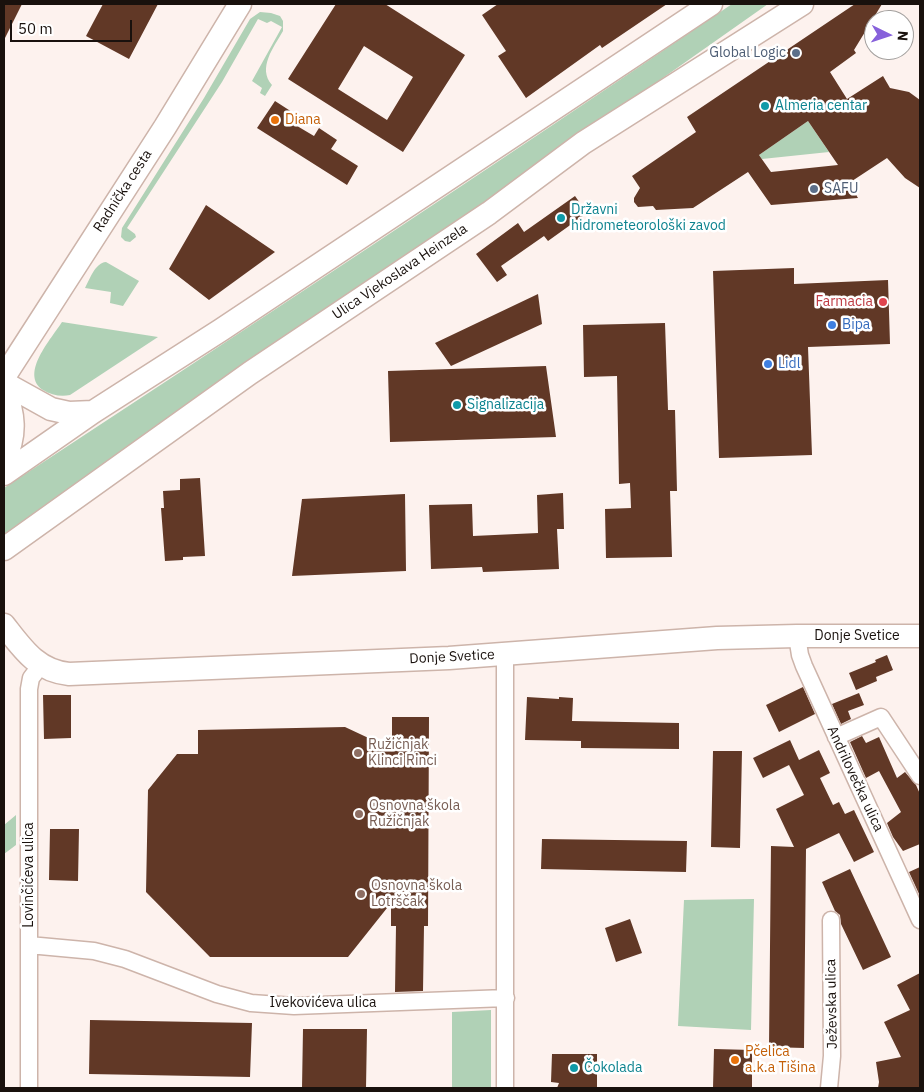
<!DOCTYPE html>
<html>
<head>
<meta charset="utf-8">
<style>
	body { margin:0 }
	#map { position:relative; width:924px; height:1092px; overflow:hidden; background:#fdf2ee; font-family:"IBM Plex Sans",sans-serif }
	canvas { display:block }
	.frame { position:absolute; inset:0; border:5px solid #19110d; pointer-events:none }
	.north { position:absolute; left:864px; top:10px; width:50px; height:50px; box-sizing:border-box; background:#fff; border:1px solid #a3a09e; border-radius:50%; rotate:94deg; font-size:14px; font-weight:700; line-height:20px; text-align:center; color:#19110d }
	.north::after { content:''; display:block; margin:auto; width:18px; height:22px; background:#8761db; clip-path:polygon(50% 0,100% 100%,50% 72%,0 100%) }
	.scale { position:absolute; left:10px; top:20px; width:122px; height:22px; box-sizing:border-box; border:2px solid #19110d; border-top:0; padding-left:6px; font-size:15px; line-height:18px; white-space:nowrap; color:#19110d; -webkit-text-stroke:4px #fff; paint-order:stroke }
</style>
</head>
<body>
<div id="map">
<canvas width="924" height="1092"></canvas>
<div class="frame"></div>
<div class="north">N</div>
<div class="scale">50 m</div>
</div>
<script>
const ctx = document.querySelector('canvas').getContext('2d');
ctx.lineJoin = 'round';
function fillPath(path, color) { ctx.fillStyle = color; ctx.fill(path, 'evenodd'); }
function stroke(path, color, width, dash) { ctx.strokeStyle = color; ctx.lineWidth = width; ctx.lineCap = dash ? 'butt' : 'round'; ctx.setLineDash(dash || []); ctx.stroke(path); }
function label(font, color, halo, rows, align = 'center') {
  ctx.font = font + ' "IBM Plex Sans",sans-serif'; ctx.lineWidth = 5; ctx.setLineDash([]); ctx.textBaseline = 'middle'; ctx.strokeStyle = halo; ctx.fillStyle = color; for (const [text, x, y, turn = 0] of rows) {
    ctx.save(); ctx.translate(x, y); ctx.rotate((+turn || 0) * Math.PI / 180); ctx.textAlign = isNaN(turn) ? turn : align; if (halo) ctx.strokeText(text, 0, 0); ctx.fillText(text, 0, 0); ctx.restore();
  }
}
const green = new Path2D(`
	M732,4H768L508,187L4,536V488C247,328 491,168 732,4Z
	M260,12L271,13L280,16L283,21V31C274,47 257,68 272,85L265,96L260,93L262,88L252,81L282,27L271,21L267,23L258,19L222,82L127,228L135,234L136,237L130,242L125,241L121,237L122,228L204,98L250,19Z
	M808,121L829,152L762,159L759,155Z
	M106,262L139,281L123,306L110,303L111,292L85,288C90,279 95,263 106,262Z
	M62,322L158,337L70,395C61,397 51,395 43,390C19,374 52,338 62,322Z
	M16,815V845L4,854V825Z
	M754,899L751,1030L678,1026L684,900Z
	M491,1010V1088H452V1012Z`);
const building = new Path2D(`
	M4,4H22L4,40Z
	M103,4H158L129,59L86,36Z
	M336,4H385L465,55L403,152L288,79ZM364,46L413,77L387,120L338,89Z
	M498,4H667L602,48L600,45L526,98L498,56L506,51L482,15Z
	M855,4H882L854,50L856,53L830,72L847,99L883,76L890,88L909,92L920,100V188L905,178L887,158L849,183L858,198L771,205L748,172L693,208L656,210L653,206L638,207L634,202V198L640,188L632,176L696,132L687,117ZM808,121L838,165L771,172L759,155Z
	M275,101L292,112L287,120L314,136L319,128L337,140L331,149L358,166L347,185L257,128Z
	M575,196L587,213L548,241L544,236L501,266L507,275L497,282L476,254L518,223L524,232Z
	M206,205L275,252L209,300L169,269Z
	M794,268V284L888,280L890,344L808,347L812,455L719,458L713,271Z
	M538,294L542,324L451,366L435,343Z
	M665,323L668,410H675L677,491H670L672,557L606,558L605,509L631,508L630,483L619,484L617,376L584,377L583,325Z
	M546,366L556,437L390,442L388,371Z
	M200,478L205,556L183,557V560L165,561L161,508H164L163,491L180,490V479Z
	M563,493L564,529H557L559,569L483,572L482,567L431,569L429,505L472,504L473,536L538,533L537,495Z
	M405,494L406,571L292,576L302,499Z
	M887,655L893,670L876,677L877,681L856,690L849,673L876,662L875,660Z
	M803,687L815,714L779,732L766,705Z
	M859,693L864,705L848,711L851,719L841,724L832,704Z
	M43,695H71V738L44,739Z
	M527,697L559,699V697L573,698L572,721L679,723V749L581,748V741L525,740Z
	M392,717H429L428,926H424L423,991L395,992L396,926H391V903L348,957H210L146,892L148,790L177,754H198V730L345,727L392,749Z
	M862,736L866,743L879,737L897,778L905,772L916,785L920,794V844L903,851L893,837L887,823L901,812L879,771L866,778L850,742Z
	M790,740L799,760L763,778L753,758Z
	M819,750L830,773L820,778L833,805L839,802L845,814L854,810L874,852L854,862L839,833L806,849L804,1048L769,1047L771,846L794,847L776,809L804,795L789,765Z
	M713,751H742L740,848L711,847Z
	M50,829H79L78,881L49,880Z
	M542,839L687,841L686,872L541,869Z
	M920,867V896L909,872Z
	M850,869L891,957L863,970L841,924L840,915L835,911L822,882Z
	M630,919L642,953L616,962L605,928Z
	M920,973L919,1088H878L879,1082L876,1062L901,1057L884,1022L910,1010L897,985Z
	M90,1020L252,1023L250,1077L89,1074Z
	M303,1029H367L366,1088H302Z
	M714,1049L752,1050V1087L713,1088Z
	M552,1054H597V1088H557L559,1083L551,1082Z`);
const street = new Path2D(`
	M797,636L800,655L804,666L920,920
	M836,737L881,717L920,776
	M29,945L94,951L125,959L217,994L251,1003L294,1006L506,998
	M29,1088V689L31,678L41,665
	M505,1088V655
	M829,1088L832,1056L831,920`);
const secondary = new Path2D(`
	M4,377L165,127L240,4
	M4,383L51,409L69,413L93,412
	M4,388C14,413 17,435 4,460
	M4,474L93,412L221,330L711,4
	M4,549L250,373L489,213L583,143L802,4
	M4,625C22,648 37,671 69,674L449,658L717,638L797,636H920`);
const markers = [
	[796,53,5,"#5c6f8a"],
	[765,106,5,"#0f9aa8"],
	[275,120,5,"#e8710a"],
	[814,189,5,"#5c6f8a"],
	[561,218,5,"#0f9aa8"],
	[883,302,5,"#e0444e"],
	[832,325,5,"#3f7fe0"],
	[768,364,5,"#3f7fe0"],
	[457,405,5,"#0f9aa8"],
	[358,753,5,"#8d6e63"],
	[359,814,5,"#8d6e63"],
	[361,894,5,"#8d6e63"],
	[735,1060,5,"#e8710a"],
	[574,1068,5,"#0f9aa8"]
];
const serviceNames = [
	["Global Logic",786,53],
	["SAFU",824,189,"left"]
];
const cultureNames = [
	["Almeria centar",775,106],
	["Državni",571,210],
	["hidrometeorološki zavod",571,226],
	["Signalizacija",467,405],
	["Čokolada",584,1068]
];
const foodNames = [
	["Diana",285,120],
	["Pčelica",745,1052],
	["a.k.a Tišina",745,1068]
];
const streetNames = [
	["Radnička cesta",123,191,-57],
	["Ulica Vjekoslava Heinzela",400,272,-34],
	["Donje Svetice",857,636],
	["Donje Svetice",452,657,-3],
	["Andrilovečka ulica",855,779,65],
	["Lovinčićeva ulica",29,875,-90],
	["Ivekovićeva ulica",323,1003],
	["Ježevska ulica",832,1004,-91]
];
const healthNames = [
	["Farmacia",873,302]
];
const shopNames = [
	["Bipa",842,325],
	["Lidl",778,364]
];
const educationNames = [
	["Ružičnjak",368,745],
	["Klinci Rinci",368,761],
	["Osnovna škola",369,806],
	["Ružičnjak",369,822],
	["Osnovna škola",371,886],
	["Lotrščak",371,902]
];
fillPath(green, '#b0d1b6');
fillPath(building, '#613826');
stroke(street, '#cdb4aa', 19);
stroke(secondary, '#cdb4aa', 25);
stroke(street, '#fff', 16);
stroke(secondary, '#fff', 22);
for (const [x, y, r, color] of markers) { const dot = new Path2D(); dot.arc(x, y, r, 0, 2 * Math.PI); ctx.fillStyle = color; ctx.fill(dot); stroke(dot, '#fff', 2); }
label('14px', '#4e5e75', '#fff', serviceNames, 'right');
label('14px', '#0d838f', '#fff', cultureNames, 'left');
label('14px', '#c56008', '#fff', foodNames, 'left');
label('14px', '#19110d', '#fff', streetNames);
label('14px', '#be3a42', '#fff', healthNames, 'right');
label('14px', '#366cbe', '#fff', shopNames, 'left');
label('14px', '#785e54', '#fff', educationNames, 'left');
</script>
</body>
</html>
